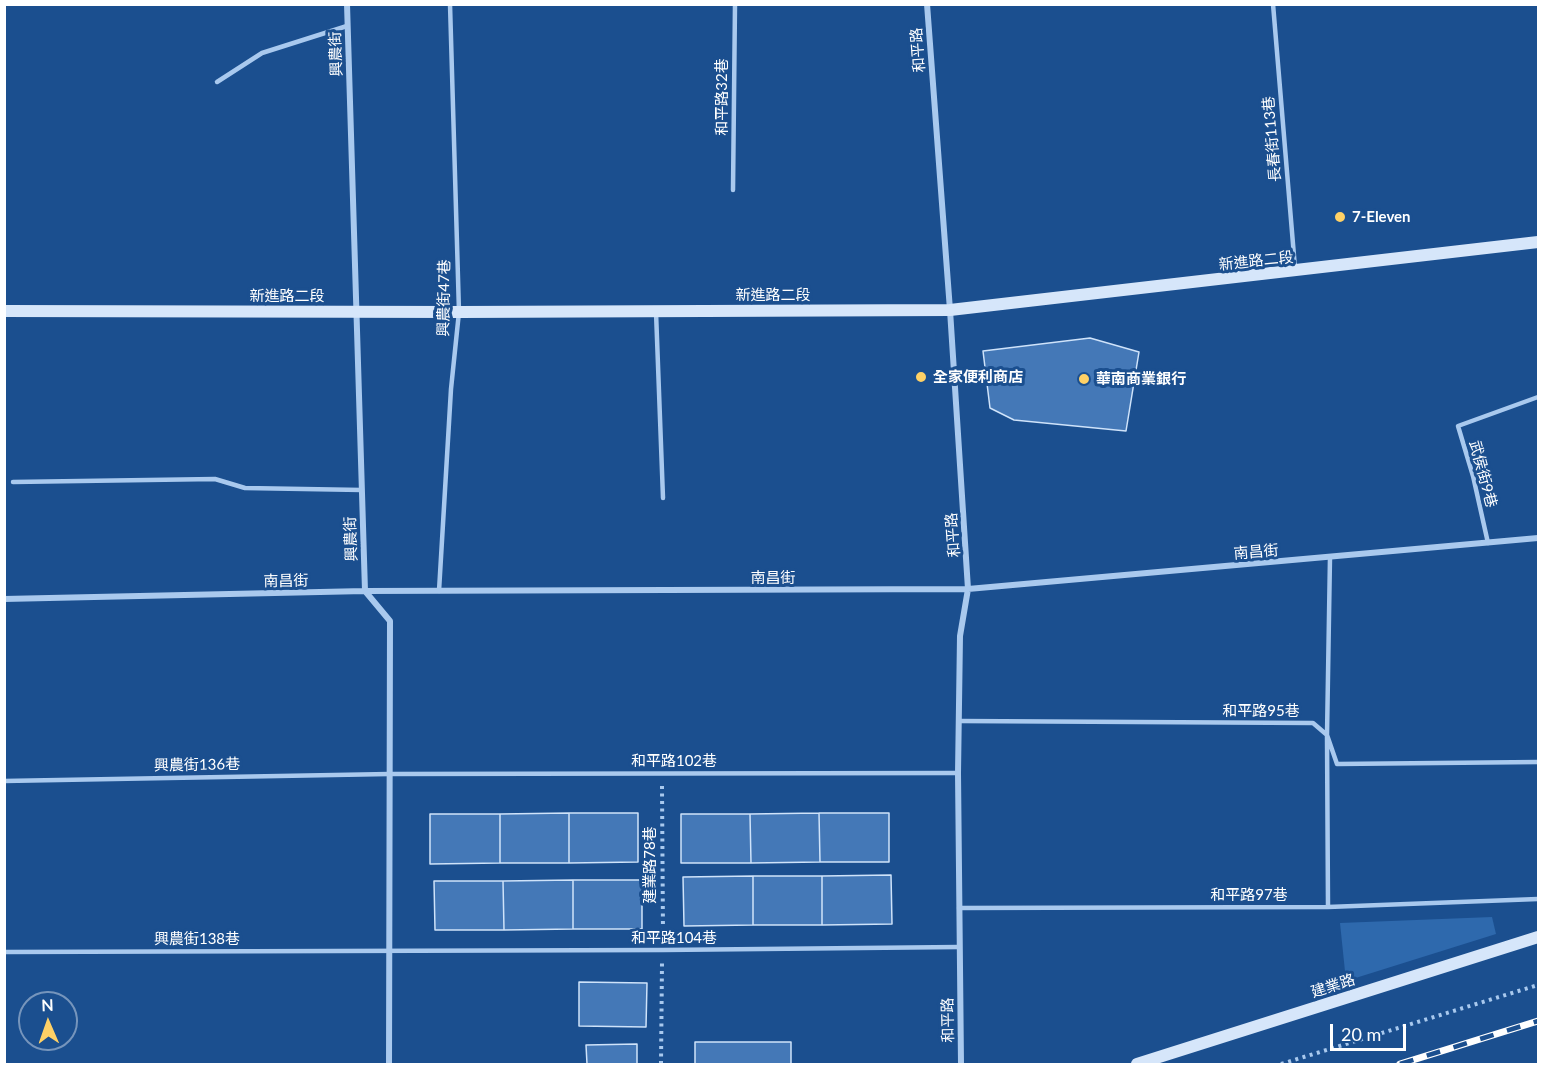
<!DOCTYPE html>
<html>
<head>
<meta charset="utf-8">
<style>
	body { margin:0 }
	#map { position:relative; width:1543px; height:1069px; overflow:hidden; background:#1b4f8f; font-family:Lato,sans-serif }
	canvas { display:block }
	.frame { position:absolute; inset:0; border:6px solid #fff; pointer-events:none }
	.north { position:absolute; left:18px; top:991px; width:60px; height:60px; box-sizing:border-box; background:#1b4f8f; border:2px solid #7695bc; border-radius:50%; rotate:358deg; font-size:16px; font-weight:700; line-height:24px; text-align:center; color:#fff }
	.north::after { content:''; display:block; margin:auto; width:21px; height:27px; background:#ffd166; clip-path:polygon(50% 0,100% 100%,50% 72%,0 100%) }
	.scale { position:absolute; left:1330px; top:1024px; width:76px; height:27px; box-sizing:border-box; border:3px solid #fff; border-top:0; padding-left:8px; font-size:18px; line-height:21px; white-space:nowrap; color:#fff; -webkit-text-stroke:4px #1b4f8f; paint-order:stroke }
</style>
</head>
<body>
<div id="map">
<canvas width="1543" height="1069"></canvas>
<div class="frame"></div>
<div class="north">N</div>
<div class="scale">20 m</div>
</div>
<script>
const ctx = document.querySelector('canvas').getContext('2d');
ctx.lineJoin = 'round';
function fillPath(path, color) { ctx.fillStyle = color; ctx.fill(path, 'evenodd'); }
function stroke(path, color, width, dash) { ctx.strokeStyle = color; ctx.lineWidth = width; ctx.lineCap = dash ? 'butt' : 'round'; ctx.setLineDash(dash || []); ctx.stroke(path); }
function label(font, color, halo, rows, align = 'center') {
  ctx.font = font + ' Lato,"Noto Sans TC",sans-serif'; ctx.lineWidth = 6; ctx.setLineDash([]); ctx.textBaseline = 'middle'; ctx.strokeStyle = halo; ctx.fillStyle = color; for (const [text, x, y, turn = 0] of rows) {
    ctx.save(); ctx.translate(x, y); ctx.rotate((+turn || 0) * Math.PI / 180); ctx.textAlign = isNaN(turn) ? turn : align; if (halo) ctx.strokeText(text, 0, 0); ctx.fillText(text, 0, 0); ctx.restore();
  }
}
const green = new Path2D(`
	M1492,917L1496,934L1346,981L1340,923Z`);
const building = new Path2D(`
	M1090,338L1139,352L1126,431L1014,420L990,408L983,351Z
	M569,813H638V862L569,863Z
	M569,813V863H500V814Z
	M819,813L820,862L751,863L750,814Z
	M819,813H889V862H820Z
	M430,814H500V863L430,864Z
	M681,814H750L751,863H681Z
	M891,875L892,924L822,925V876Z
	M753,876V925L684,926L683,877Z
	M753,876H822V925H753Z
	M573,880V929L504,930L503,881Z
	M573,880H642V929H573Z
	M434,881H503L504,930H435Z
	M579,982L647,983L646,1027L579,1026Z
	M695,1042H791V1064H695Z
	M637,1044V1064H587L586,1045Z`);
const path = new Path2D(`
	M662,786L663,935
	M661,1064L662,963
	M1281,1064L1538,985`);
const lane = new Path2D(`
	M1273,4L1295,268
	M217,82L262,53L347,26
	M733,190L735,4
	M656,312L663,498
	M13,482L215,479L245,488L362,490
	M1488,543L1473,476L1458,426L1538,397
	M439,591L451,389L459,312L450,4
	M959,721L1313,723L1327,735L1337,764L1538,762
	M4,781L389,774L958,773
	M1328,907L1327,735L1330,557
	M959,908L1328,907L1538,899
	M4,952L663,950L959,947`);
const street = new Path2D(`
	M347,4L365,591L390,621L389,1064
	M927,4L950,310L968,589L960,636L958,773L961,1064
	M4,599L365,591L968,589L1538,538`);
const secondary = new Path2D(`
	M4,311L459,312L950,310L1538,242
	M1137,1064L1538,937`);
const rail = new Path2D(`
	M1400,1064L1538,1021`);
const markers = [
	[1340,217,6,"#ffd166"],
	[921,377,6,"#ffd166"],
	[1084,379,6,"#ffd166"]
];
const streetNames = [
	["和平路",918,50,-94],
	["興農街",336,54,-92],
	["和平路32巷",722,97,-90],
	["長春街113巷",1272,139,-95],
	["新進路二段",1256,261,-6],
	["新進路二段",773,295],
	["新進路二段",287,296],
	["興農街47巷",444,298,-89],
	["武侯街9巷",1483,474,75],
	["和平路",953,535,-94],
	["興農街",351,539,-92],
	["南昌街",1256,552,-5],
	["南昌街",773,578],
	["南昌街",286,581,-1],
	["和平路95巷",1261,711],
	["和平路102巷",674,761],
	["興農街136巷",197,765,-1],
	["建業路78巷",650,865,-90],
	["和平路97巷",1249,895],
	["和平路104巷",674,938],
	["興農街138巷",197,939],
	["建業路",1333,986,-18],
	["和平路",948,1020,-91]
];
const poiNames = [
	["7-Eleven",1352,217],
	["全家便利商店",933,377],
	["華南商業銀行",1096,379]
];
fillPath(green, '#2e69ad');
fillPath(building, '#4478b7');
stroke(building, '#cfe3fa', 1.5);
stroke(path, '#a9c9ee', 4, [3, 4.5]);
stroke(lane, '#a9c9ee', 4.5);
stroke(street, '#a9c9ee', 6);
stroke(secondary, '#d6e6fa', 12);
stroke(rail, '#fff', 7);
stroke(rail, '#1b4f8f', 4.5, [14]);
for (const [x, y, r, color] of markers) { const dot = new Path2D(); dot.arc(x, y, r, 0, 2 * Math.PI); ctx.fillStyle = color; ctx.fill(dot); stroke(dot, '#1b4f8f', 2); }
label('15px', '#fff', '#1b4f8f', streetNames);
label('bold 15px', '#fff', '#1b4f8f', poiNames, 'left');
</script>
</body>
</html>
